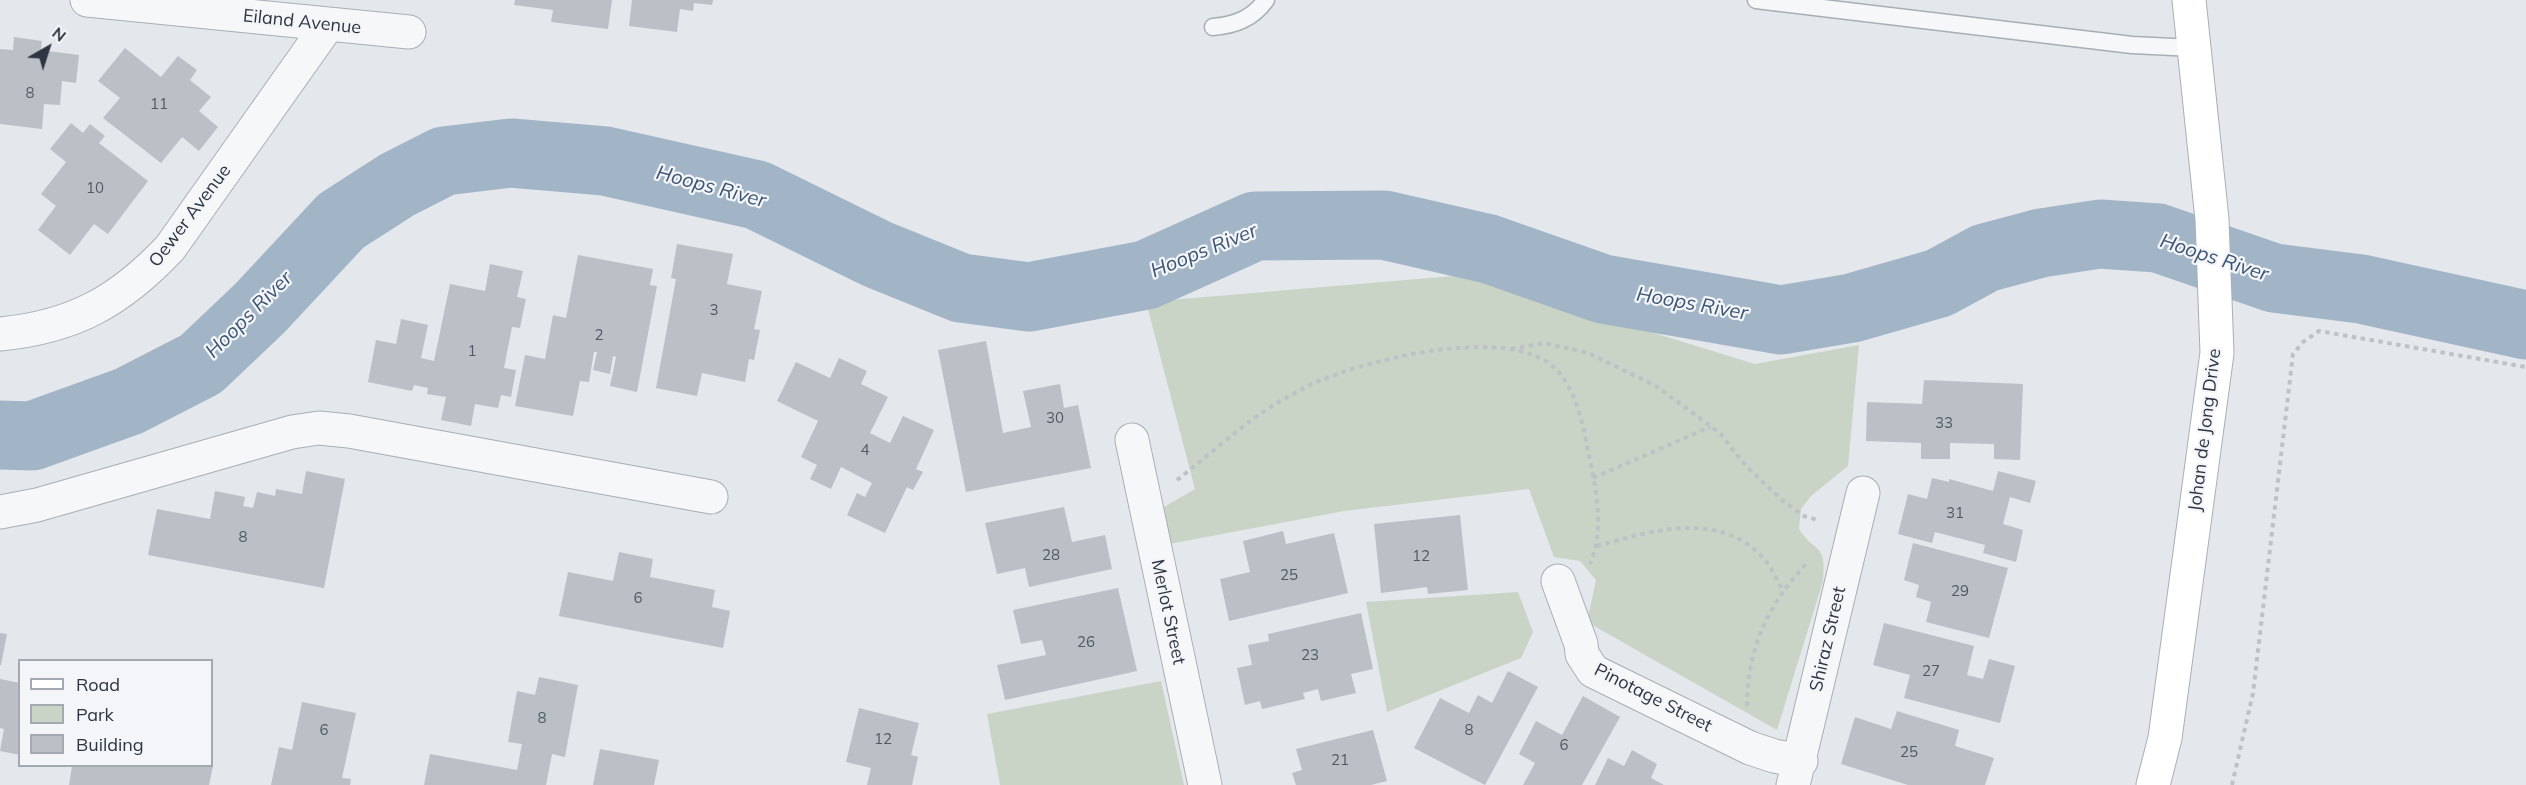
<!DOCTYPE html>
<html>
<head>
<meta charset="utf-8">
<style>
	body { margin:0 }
	#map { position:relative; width:2526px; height:785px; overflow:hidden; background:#e4e7eb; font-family:Mulish,sans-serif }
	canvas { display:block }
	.legend { position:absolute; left:18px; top:659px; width:195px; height:108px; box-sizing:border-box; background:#f3f5f8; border:2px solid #a4a8af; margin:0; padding:8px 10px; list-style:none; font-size:18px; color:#2d3542 }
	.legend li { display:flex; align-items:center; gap:12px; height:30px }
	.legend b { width:30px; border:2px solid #a4a8af }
	.north { position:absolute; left:18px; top:18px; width:60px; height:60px; -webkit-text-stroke:4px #f3f5f8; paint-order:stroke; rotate:39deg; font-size:16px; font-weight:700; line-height:24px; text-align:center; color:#2d3542 }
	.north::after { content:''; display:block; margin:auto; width:21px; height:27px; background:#2d3542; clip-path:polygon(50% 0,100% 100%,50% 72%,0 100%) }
</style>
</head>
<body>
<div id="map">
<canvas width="2526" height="785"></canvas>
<ul class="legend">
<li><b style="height:8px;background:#fff"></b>Road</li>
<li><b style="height:16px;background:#c9d4c6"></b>Park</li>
<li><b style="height:16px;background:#bbc0c7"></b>Building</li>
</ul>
<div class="north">N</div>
</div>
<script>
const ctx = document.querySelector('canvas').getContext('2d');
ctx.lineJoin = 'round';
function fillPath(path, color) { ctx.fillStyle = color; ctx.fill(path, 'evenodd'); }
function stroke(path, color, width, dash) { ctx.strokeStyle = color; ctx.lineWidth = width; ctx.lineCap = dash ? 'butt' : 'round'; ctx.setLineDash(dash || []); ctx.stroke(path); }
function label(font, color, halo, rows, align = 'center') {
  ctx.font = font + ' Mulish,sans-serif'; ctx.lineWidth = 4.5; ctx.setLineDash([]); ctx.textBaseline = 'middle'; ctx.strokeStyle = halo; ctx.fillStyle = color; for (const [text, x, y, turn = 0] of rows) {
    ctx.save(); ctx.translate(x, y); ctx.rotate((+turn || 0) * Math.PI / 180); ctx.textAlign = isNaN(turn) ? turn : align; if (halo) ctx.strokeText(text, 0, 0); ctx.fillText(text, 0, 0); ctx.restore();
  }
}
const green = new Path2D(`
	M1465,275L1755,364L1859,345L1848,466L1811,496L1801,509L1799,529C1815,554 1827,542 1823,581L1777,730L1587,622L1596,580L1580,561L1554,557L1529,489L1344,511L1169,544L1164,507L1195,489L1146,302Z
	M1518,592L1533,632L1521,658L1387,712L1366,602Z
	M1161,681L1184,785H1000L987,714Z`);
const river = new Path2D(`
	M0,435L32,436L129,401L201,364L260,308L341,221L397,185L444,161L511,153L605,161L757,195L877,254L961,288L1029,297L1146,275L1255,226L1384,225L1489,249L1603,289L1781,320L1852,308L1939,283L1985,258L2041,243L2100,234L2158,238L2274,278L2361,289L2526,325`);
const building = new Path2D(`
	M515,0H612L608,29L551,22L553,10L514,5Z
	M632,0H713L712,5L694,3L693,11L680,9L677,32L629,26Z
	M14,37L42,41L41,50L79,55L76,83L62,81L60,105L44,104L42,129L0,124V49L13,50Z
	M125,48L161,77L178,56L197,70L190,80L211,97L199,111L218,127L199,151L182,137L161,163L103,118L120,98L98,81Z
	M71,123L83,133L90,124L105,136L99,143L148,181L108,234L94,224L70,255L38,230L56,206L41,194L66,162L50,149Z
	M677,244L733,254L727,284L762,291L754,329L760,330L754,360L749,359L745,382L702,373L697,396L656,388L676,279L671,278Z
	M578,255L653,269L650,285L657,286L637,392L610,386L616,357L613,356L610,374L593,370L597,352H594L589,382L580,381L573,416L515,406L525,355L545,359L553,315L566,318Z
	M490,264L523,271L517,297L526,299L520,328L512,327L504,368L516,370L511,397L501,395L498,408L475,404L471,426L441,420L446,397L427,394L428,388L414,385L412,391L368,382L376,340L396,344L401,319L428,325L421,358L434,361L450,284L485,291Z
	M986,341L1003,433L1031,427L1023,391L1060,384L1064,408L1078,405L1091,468L966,492L938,350Z
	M839,358L867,371L861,384L888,397L870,433L890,443L903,416L934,430L916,469L923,472L913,490L907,487L885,533L847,515L857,493L865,497L872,483L841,467L831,489L810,479L817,465L801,457L818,421L777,401L796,362L830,378Z
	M1924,380L2023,384L2020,460L1994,459V444L1950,443V459H1921V443L1866,441L1867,402L1922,404Z
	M306,471L345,479L324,588L148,555L157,509L210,519L215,491L245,497L243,506L253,508L257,492L275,496L276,489L302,494Z
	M1998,471L2036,481L2030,503L2010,497L2003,524L2023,530L2016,562L1983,553L1985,545L1935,532L1932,543L1898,534L1908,494L1927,499L1932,478L1949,482V479L1993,491Z
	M1064,507L1072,542L1105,535L1112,569L1029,587L1025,568L997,574L985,523Z
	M1460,515L1468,590L1428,594L1427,587L1381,593L1374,524Z
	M1283,531L1286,544L1334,533L1348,593L1229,621L1220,579L1250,572L1243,541Z
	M1913,543L2008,568L1989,638L1926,622L1931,602L1916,597L1919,585L1904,580Z
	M619,552L653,559L650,577L715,590L712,607L730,611L723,648L559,616L568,572L613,581Z
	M1118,588L1137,671L1005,700L997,665L1046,655L1042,640L1021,644L1013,610Z
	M1361,613L1373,669L1351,674L1356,693L1321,701L1318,689L1303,693L1305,699L1262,709L1260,701L1245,705L1237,668L1252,665L1248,645L1269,641L1268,634Z
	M1884,623L1974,646L1967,675L1983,679L1989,659L2015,666L2000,723L1904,698L1910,675L1873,665Z
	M0,633L7,634L1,665H0Z
	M1508,671L1538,687L1485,785L1414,748L1440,698L1469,713L1478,695L1492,703Z
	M539,677L578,685L565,757L552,754L546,785H424L430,754L517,770L522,744L508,742L517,691L535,695Z
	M0,679L20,683V755L0,751L4,729L0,728Z
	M1583,696L1620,717L1582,785H1523L1535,763L1519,754L1536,721L1562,735Z
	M302,702L356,713L342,778L351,779L350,785H271L279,747L292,750Z
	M859,708L919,723L911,755L918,757L912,785H867L871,768L846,762Z
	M1897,711L1959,730L1955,746L1994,758L1985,785H1908L1841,764L1855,717L1891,729Z
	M1373,730L1387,781L1371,785H1296L1292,773L1302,770L1296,749Z
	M600,749L659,760L654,785H593Z
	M1632,750L1657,764L1651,778L1664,785H1595L1608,758L1624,766Z
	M72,766H213L209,785H69Z`);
const path = new Path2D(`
	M1511,349L1544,343L1588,353L1656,386L1720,433L1745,465L1783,501L1804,516L1818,520
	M1593,478L1710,427
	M1177,480C1207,457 1246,421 1277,403C1292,395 1306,386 1321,380C1377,358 1487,331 1542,359C1568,371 1580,410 1585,436C1593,478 1607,523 1590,564
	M1597,546C1654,530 1721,509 1766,561C1772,569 1777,580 1782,589
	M1747,706C1747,649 1768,604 1807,563
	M2232,785L2253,693L2293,354L2303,342L2319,331L2526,367`);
const lane = new Path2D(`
	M1756,0L2132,45L2194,48
	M1213,27C1235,25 1252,19 1266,0`);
const street = new Path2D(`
	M87,0L409,32
	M0,334C74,327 120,301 170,248L327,26
	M1132,440L1205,785
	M0,512L37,505L292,432L319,428L349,431L711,497
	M1558,581L1581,644L1582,654L1593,671L1750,748L1774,756L1801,761
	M1793,785L1863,493`);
const secondary = new Path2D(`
	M2153,785L2165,738L2217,353L2212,219L2189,0`);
const numberNames = [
	["8",30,93],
	["11",159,104],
	["10",95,188],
	["3",714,310],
	["2",599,335],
	["1",472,351],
	["30",1055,418],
	["33",1944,423],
	["4",865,450],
	["31",1955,513],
	["8",243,537],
	["28",1051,555],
	["12",1421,556],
	["25",1289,575],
	["29",1960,591],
	["6",638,598],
	["26",1086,642],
	["23",1310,655],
	["27",1931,671],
	["8",542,718],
	["6",324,730],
	["8",1469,730],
	["12",883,739],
	["6",1564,745],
	["25",1909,752],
	["21",1340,760]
];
const streetNames = [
	["Eiland Avenue",302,22,6],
	["Oewer Avenue",190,216,-53],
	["Johan de Jong Drive",2205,430,-83],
	["Merlot Street",1168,612,78],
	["Shiraz Street",1828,639,-77],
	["Pinotage Street",1653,698,27]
];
const waterNames = [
	["Hoops River",711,187,15],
	["Hoops River",1204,251,-22],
	["Hoops River",2214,258,18],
	["Hoops River",1692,304,10],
	["Hoops River",249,315,-45]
];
fillPath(green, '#c9d4c6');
stroke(river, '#a2b5c7', 69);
fillPath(building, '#bbc0c7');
stroke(lane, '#a9aeb5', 19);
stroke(street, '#a9aeb5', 35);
stroke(secondary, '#a9aeb5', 35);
stroke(path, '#bec1c6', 4, [4.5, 4.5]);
stroke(lane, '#f6f7f9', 16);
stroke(street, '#f6f7f9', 33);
stroke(secondary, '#fff', 33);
label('15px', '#505863', null, numberNames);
label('18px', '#2d3542', '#f3f5f8', streetNames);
label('italic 20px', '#3a5472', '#f3f5f8', waterNames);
</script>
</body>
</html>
